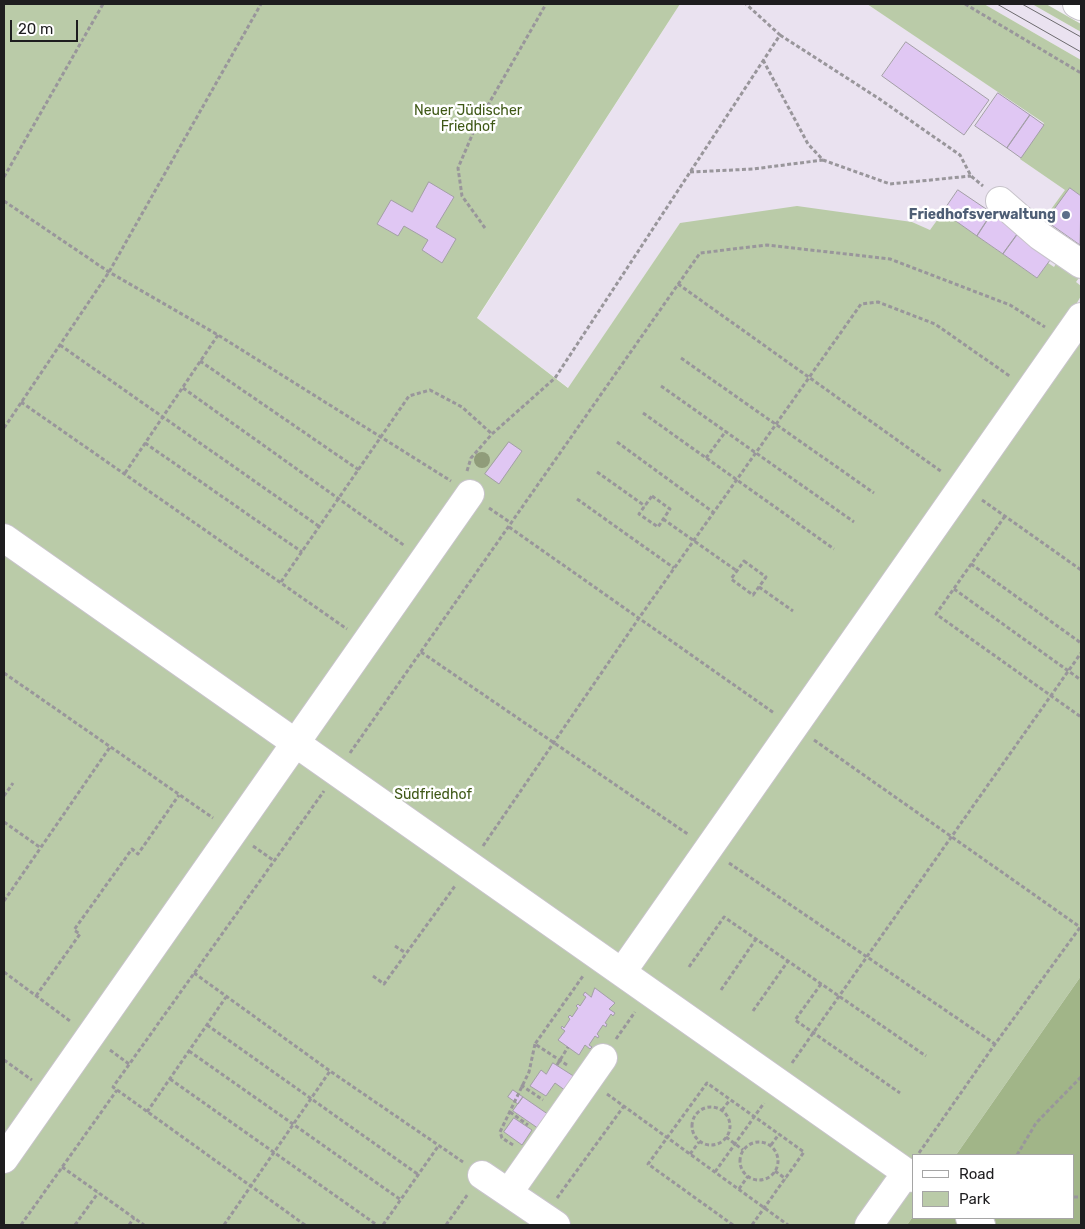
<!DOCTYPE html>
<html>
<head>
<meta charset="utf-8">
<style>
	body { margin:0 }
	#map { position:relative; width:1085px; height:1229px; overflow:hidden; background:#f2eef5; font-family:Rubik,sans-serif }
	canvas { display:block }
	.frame { position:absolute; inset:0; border:5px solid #1e1d1f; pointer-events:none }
	.legend { position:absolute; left:912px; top:1154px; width:162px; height:65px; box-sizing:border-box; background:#fff; border:1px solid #a5a5a5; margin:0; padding:6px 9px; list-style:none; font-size:15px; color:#1e1d1f }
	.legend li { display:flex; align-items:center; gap:10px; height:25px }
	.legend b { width:25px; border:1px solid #a5a5a5 }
	.scale { position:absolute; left:10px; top:20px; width:68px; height:22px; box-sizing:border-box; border:2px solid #1e1d1f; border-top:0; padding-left:6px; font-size:15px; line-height:18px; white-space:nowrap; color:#1e1d1f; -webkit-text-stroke:4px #fff; paint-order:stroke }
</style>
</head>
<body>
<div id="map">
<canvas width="1085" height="1229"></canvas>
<div class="frame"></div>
<ul class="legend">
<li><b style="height:6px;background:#fff"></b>Road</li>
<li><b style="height:14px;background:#bacba8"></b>Park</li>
</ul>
<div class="scale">20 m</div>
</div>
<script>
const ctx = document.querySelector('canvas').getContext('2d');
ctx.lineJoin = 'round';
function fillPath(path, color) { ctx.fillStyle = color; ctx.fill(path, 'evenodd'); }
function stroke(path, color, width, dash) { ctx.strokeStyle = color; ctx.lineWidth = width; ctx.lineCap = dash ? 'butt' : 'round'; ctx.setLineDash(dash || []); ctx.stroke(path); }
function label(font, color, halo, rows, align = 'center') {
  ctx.font = font + ' Rubik,sans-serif'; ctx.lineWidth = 5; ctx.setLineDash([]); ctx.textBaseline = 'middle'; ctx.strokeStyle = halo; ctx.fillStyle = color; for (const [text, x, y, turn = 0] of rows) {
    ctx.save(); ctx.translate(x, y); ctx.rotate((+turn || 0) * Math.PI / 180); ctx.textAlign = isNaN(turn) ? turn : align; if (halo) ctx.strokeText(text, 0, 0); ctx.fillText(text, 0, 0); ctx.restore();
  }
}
const built = new Path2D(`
	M680,4H867L1081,147V311L1021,273L912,222L680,223L569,388L477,319Z
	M984,4H1032L1081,32V60Z`);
const green = new Path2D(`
	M4,4H680L477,318L568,388L680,223L797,206L912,222L930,230L943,212L1037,278L1048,263L1054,267L1059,259L1081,275L1076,282L1081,286V296L1075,306L1081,311V976L956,1155H914V1215L907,1225H4Z
	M867,4H984L1081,60V196L1070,188L1046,221L1044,219L1065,190L1020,159L1044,123Z
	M1032,4H1046L1081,24V32Z`);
const forest = new Path2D(`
	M1081,976V1225H907L914,1215V1218H1074V1155H956Z`);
const building = new Path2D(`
	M906,42L989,100L964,135L882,76Z
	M998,93L1030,115L1007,148L975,126Z
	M1030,115L1044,125L1021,158L1007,148Z
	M429,182L454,197L436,227L456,239L442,263L422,250L428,240L423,237L404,226L398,236L377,224L391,200L412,212Z
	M1070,188L1081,196L1080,245L1046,221Z
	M958,190L992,213L977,236L943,212Z
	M992,213L1019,232L1003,254L977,236Z
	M1019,232L1053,256L1037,278L1003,254Z
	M509,442L522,451L499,484L485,474Z
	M595,988L615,1003L609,1009L615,1013L613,1016L611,1014L605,1023L607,1024L606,1027L603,1025L597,1034L599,1036L598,1038L595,1036L589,1045L592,1047L590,1049L585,1045L579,1055L558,1040L565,1031L561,1028L562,1026L564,1028L570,1019L568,1017L570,1015L572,1017L578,1008L576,1006L578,1004L580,1006L586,997L583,995L585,992L591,997Z
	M553,1063L575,1077L566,1091L555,1083L546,1096L530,1086L541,1070L546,1074Z
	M513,1090L523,1097L518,1104L508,1097Z
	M523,1097L552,1117L542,1131L513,1111Z
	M514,1118L532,1130L522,1145L504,1132Z`);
const path = new Path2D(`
	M965,4L1081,73
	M780,35L878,98L960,155L971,176L983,186
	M763,60L808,144L823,160L890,184L971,176
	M690,172L753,169L823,160
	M4,177L103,4
	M4,201L109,272L218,335L451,481
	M485,228L462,196L458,168L476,126L546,4
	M678,284L942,472
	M60,345L320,527
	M681,358L874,493
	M200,361L359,470
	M661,386L854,522
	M183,388L405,546
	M21,402L347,629
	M643,413L834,549
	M4,428L109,272L261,4
	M617,442L713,512
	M145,443L302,552
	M706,458L726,431
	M467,471L471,458L492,434L555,378L780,35L746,4
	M597,472L645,506
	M125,473L218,335
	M652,496L670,509L658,527L639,514Z
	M577,499L674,568
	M982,500L1081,570
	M489,508L511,523
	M1005,516L936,614L1081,717
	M663,519L737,571
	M509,527L774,713
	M744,561L766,577L753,595L731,579Z
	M971,564L1081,643
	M281,582L409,396L430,390L462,407L492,434
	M759,587L793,611
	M954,589L1081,680
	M421,652L689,835
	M4,673L213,818
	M814,740L1080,927
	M350,753L700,253L767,245L890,259L1010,305L1045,327
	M4,796L13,783
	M4,822L41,848
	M253,846L273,860
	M483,846L639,618L861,304L878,302L935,324L1011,377
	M729,863L995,1044
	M4,901L110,747
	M395,946L406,953
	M689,967L724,917L926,1056
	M4,972L70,1021
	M194,973L330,1071L463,1162
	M373,976L384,984L455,886
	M821,984L795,1020L900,1093
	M721,990L756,939
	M36,996L80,934L74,930L132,849L138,854L179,795
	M753,1011L788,961
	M207,1025L419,1175
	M616,1039L635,1012
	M110,1050L129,1064
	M189,1051L401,1200
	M4,1060L32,1080
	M792,1063L1081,653
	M557,1065L568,1047
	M567,1065L535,1044L583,976
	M170,1079L377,1225
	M521,1085L543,1100
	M607,1094L788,1225
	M692 1126a19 19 0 1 1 38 0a19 19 0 1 1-38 0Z
	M722,1110L730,1100
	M147,1112L226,997
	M510,1112L528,1125
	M726,1137L743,1150
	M740 1161a19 19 0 1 1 38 0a19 19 0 1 1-38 0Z
	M513,1145L502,1138L500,1132L529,1072L535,1044
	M771,1145L779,1134
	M919,1153L995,1044L1081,926
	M690,1154L699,1142
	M1017,1155L1036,1123L1081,1077
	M62,1167L144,1225
	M775,1171L786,1179
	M715,1172L764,1103
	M739,1189L748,1176
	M1074,1197H1081
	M557,1198L624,1106
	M21,1225L117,1090
	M75,1225L98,1193
	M129,1225L134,1218
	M224,1225L330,1071
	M305,1225L113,1087L324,791
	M383,1225L439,1145
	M446,1225L468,1194
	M733,1225L648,1164L707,1083L804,1152L752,1225`);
const minor = new Path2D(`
	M1000,201L1040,236L1081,264
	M4,538L914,1178
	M622,972L1081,317
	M4,1159L470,494
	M482,1175L556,1225
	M509,1192L603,1058
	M970,1218L981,1225
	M869,1225L906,1173`);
const major = new Path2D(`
	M1077,4L1081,6`);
const tram = new Path2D(`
	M997,4L1081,52
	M1022,4L1081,37`);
const trees = [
	[482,460]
];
const markers = [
	[1066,215,5,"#5c6f8a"]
];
const parkNames = [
	["Neuer Jüdischer",468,111],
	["Friedhof",468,127],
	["Südfriedhof",433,795]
];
const serviceNames = [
	["Friedhofsverwaltung",1056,215]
];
fillPath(built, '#eae2f0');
fillPath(green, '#bacba8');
fillPath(forest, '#a1b588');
fillPath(building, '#e0c7f3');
stroke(building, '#a39fa6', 1);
stroke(minor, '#c8c4cb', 30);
stroke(major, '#c8c4cb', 30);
stroke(path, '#99969b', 3, [4, 2.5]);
stroke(minor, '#fff', 28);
stroke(major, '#fff', 28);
stroke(tram, '#6c6a6e', 1);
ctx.fillStyle = '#909c7a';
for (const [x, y] of trees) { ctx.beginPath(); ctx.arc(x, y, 8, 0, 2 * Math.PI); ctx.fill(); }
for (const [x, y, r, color] of markers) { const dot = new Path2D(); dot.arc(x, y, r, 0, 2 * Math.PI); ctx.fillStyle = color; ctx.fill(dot); stroke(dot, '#fff', 2); }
label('14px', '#3f5816', '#fff', parkNames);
label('bold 14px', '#4e5e75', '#fff', serviceNames, 'right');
</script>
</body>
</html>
